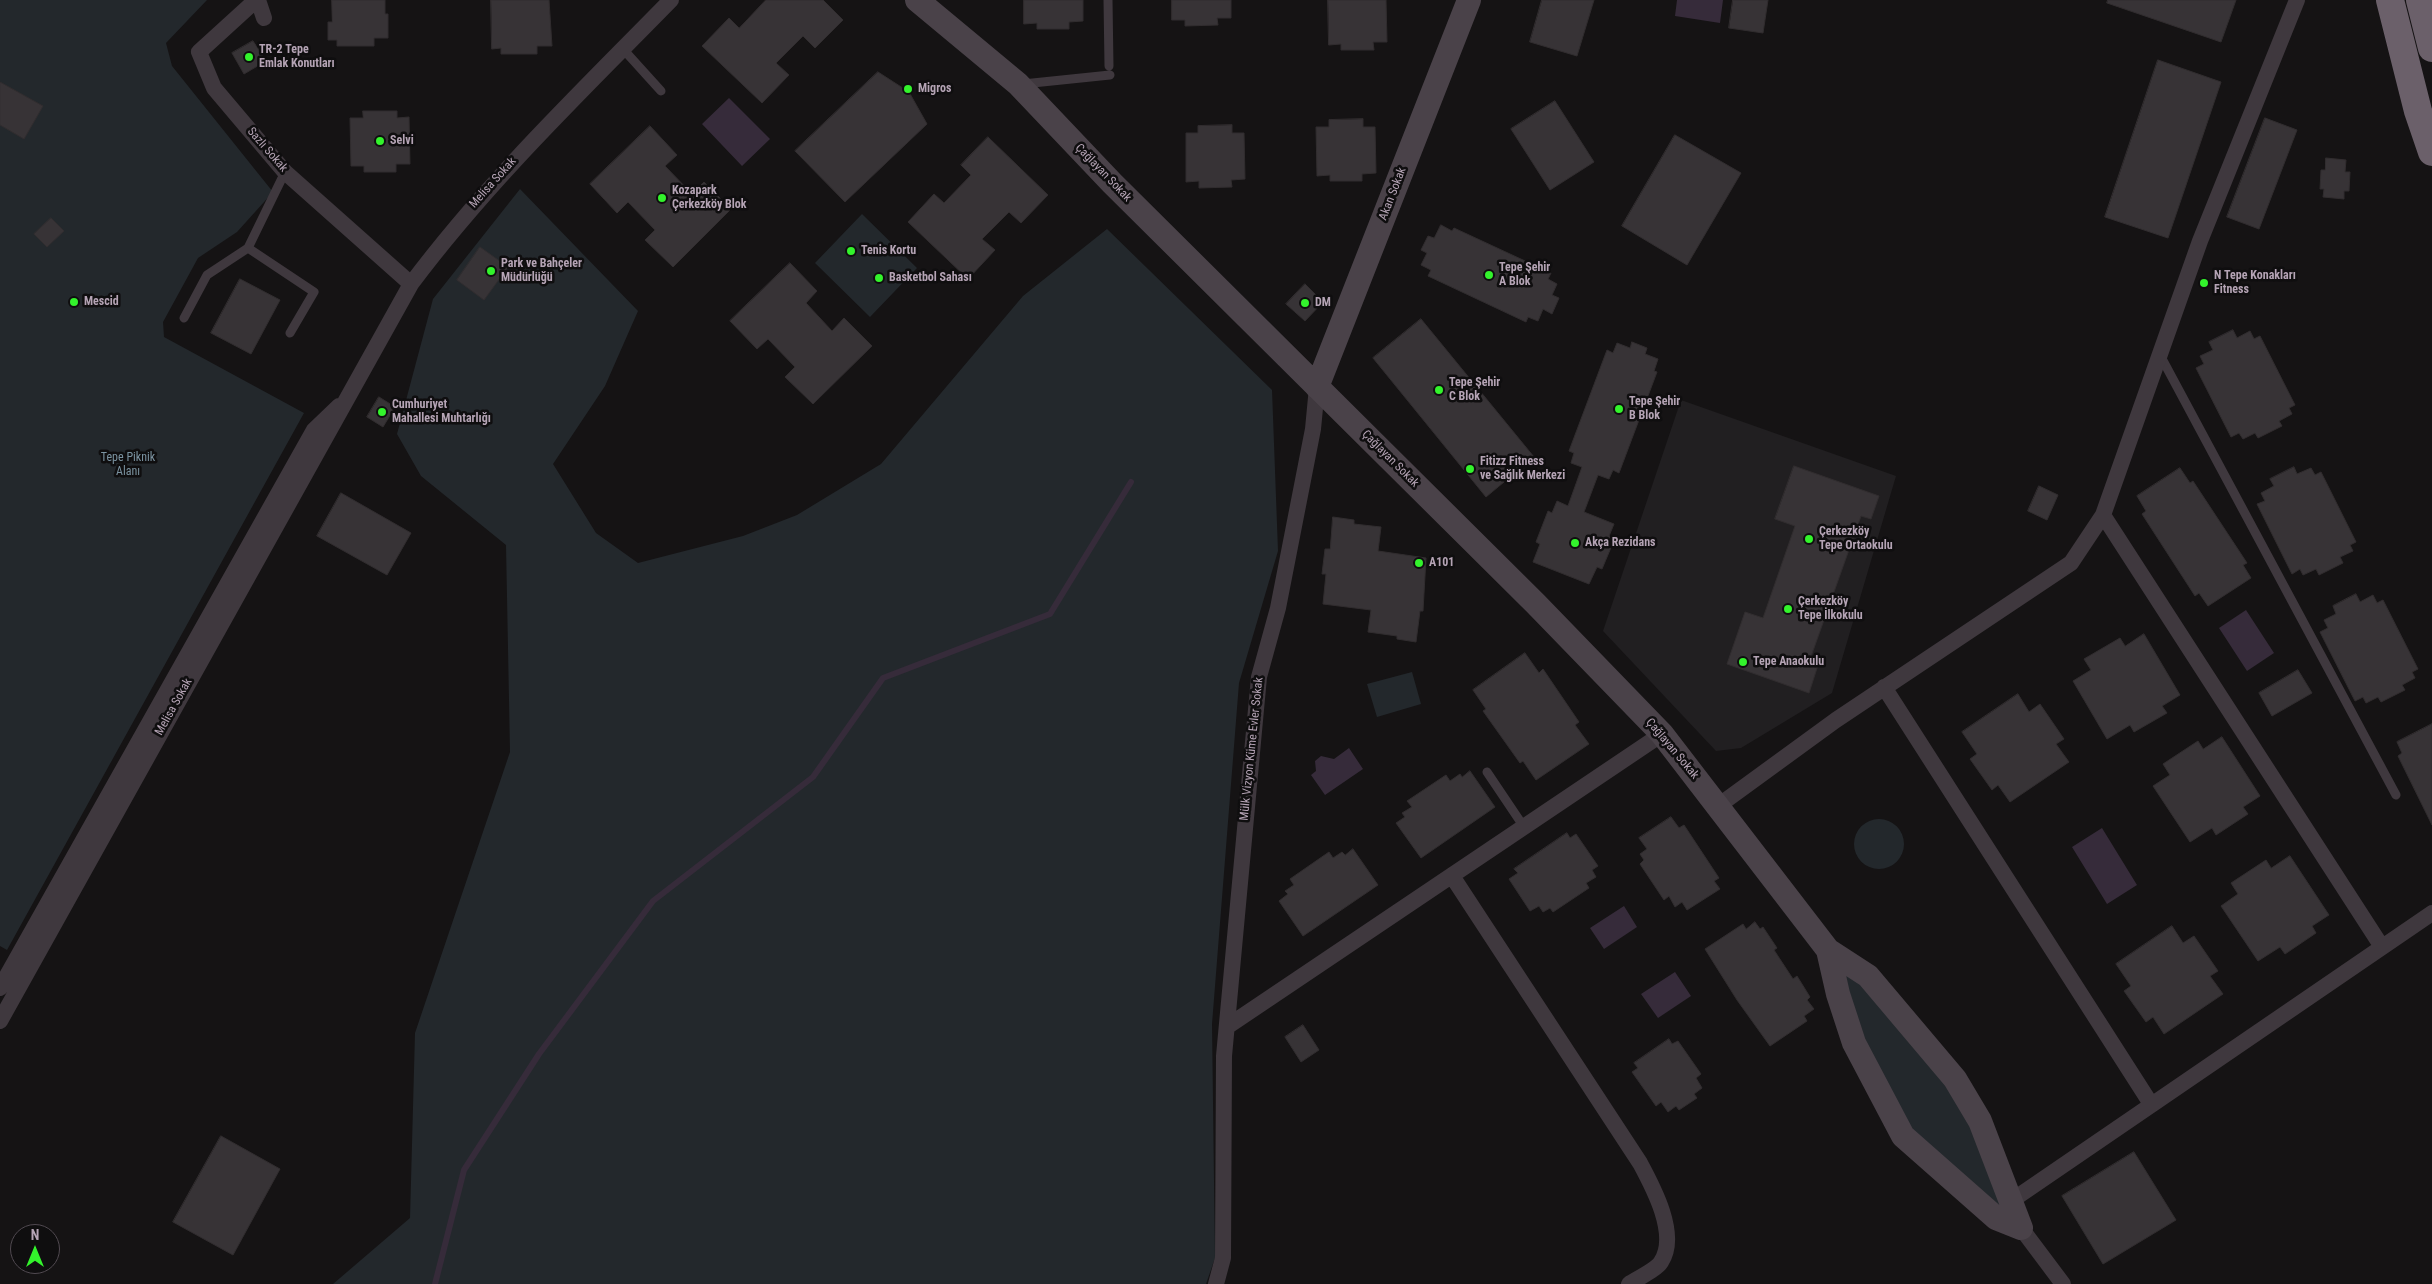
<!DOCTYPE html>
<html>
<head>
<meta charset="utf-8">
<style>
	body { margin:0 }
	#map { position:relative; width:2432px; height:1284px; overflow:hidden; background:#151314; font-family:"Roboto Condensed",sans-serif }
	canvas { display:block }
	.north { position:absolute; left:10px; top:1224px; width:50px; height:50px; box-sizing:border-box; background:#0f0e0f; border:1px solid #514a51; border-radius:50%; rotate:0deg; font-size:14px; font-weight:700; line-height:20px; text-align:center; color:#b5a4b5 }
	.north::after { content:''; display:block; margin:auto; width:18px; height:22px; background:#33f32c; clip-path:polygon(50% 0,100% 100%,50% 72%,0 100%) }
</style>
</head>
<body>
<div id="map">
<canvas width="2432" height="1284"></canvas>
<div class="north">N</div>
</div>
<script>
const ctx = document.querySelector('canvas').getContext('2d');
ctx.lineJoin = 'round';
function fillPath(path, color) { ctx.fillStyle = color; ctx.fill(path, 'evenodd'); }
function stroke(path, color, width, dash) { ctx.strokeStyle = color; ctx.lineWidth = width; ctx.lineCap = dash ? 'butt' : 'round'; ctx.setLineDash(dash || []); ctx.stroke(path); }
function label(font, color, halo, rows, align = 'center') {
  ctx.font = font + ' "Roboto Condensed",sans-serif'; ctx.lineWidth = 5; ctx.setLineDash([]); ctx.textBaseline = 'middle'; ctx.strokeStyle = halo; ctx.fillStyle = color; for (const [text, x, y, turn = 0] of rows) {
    ctx.save(); ctx.translate(x, y); ctx.rotate((+turn || 0) * Math.PI / 180); ctx.textAlign = isNaN(turn) ? turn : align; if (halo) ctx.strokeText(text, 0, 0); ctx.fillText(text, 0, 0); ctx.restore();
  }
}
const built = new Path2D(`
	M1681,400L1896,476L1832,693L1741,748L1716,751L1603,631Z`);
const green = new Path2D(`
	M0,0H207L166,43L172,66L273,192L237,232L198,258L163,322L164,337L304,413L7,950L0,946Z
	M520,189L638,311L605,386L553,464L596,533L638,563L743,536L797,515L881,464L1023,296L1107,229L1272,390L1278,551L1239,683L1212,1024L1215,1258L1206,1284H333L410,1218L415,1033L510,752L506,545L421,476L397,434L433,299Z
	M862,214L917,268L870,317L815,263Z
	M1412,672L1421,704L1377,717L1367,684Z
	M1854 844a25 25 0 1 1 50 0a25 25 0 1 1-50 0Z
	M1842,968L1855,973L1959,1095L2006,1216L1903,1123L1857,1031Z`);
const water = new Path2D(`
	M1677,0H1723L1720,23L1675,16Z
	M729,98L770,139L742,166L702,124Z
	M2246,610L2274,653L2247,671L2219,628Z
	M1349,748L1363,769L1325,795L1311,775L1316,771L1315,761L1321,756L1334,759Z
	M2102,828L2137,885L2107,904L2072,847Z
	M1624,906L1637,927L1604,949L1590,928Z
	M1675,972L1691,996L1658,1018L1641,994Z`);
const stream = new Path2D(`
	M435,1284L464,1170L539,1054L653,901L813,777L883,678L1050,614L1131,482`);
const building = new Path2D(`
	M332,0H385V14H388V38H374V46H337V40H328V22H332Z
	M491,0H549L552,46H537V54H501V48L492,49Z
	M766,0H823L843,20L815,48L803,36L776,63L789,75L762,103L702,46L729,18L739,28Z
	M1024,0H1083V21L1069,22V29H1037V23L1024,24Z
	M1172,0H1231V18H1217L1218,25L1185,26V20H1172Z
	M1328,0H1386L1387,42H1373L1374,50H1341V44L1329,45Z
	M1542,0H1594L1577,56L1530,42Z
	M1733,0H1768L1763,33L1729,28Z
	M2108,0H2236L2221,42L2107,3Z
	M253,41L266,61L244,74L232,53Z
	M2158,60L2221,82L2168,238L2105,217Z
	M878,72L909,92L927,124L845,202L795,151Z
	M0,82L43,106L24,139L0,125Z
	M1555,101L1594,162L1550,190L1511,129Z
	M363,111H397V118L409,117L410,164H396V172H364V166H351L350,118H363Z
	M2265,118L2297,130L2259,229L2227,217Z
	M1363,119V127H1375L1376,173L1362,174V181H1330V175L1317,176L1316,127H1329V120Z
	M1232,125V133H1244L1245,179L1231,180L1232,187L1199,188V181L1186,182V133H1198V126Z
	M650,126L677,155L665,166L692,194L704,182L731,209L673,267L645,240L655,230L628,202L617,213L590,184Z
	M1675,135L1741,173L1687,265L1622,226Z
	M988,137L1048,195L1021,223L1009,212L982,239L995,250L968,279L908,222L934,194L944,203L971,175L961,165Z
	M2326,158L2346,160L2345,172H2350L2349,191H2344V199L2323,197L2324,189H2320L2321,170H2325Z
	M51,218L64,231L47,247L34,234Z
	M1441,225L1452,231L1454,228L1551,273L1548,279L1557,284L1552,295L1559,298L1552,314L1543,309L1538,321L1528,317L1526,322L1428,276L1431,270L1421,265L1427,253L1421,250L1428,236L1434,238Z
	M480,247L508,267L484,300L457,280Z
	M790,263L817,291L806,303L832,331L844,318L872,346L813,404L785,377L795,367L768,339L757,349L730,321Z
	M240,279L280,300L251,354L211,333Z
	M1305,284L1323,302L1305,321L1286,304Z
	M1421,319L1534,457L1486,497L1373,358Z
	M2233,330L2237,338L2250,331L2254,339L2260,336L2295,405L2289,408L2292,414L2279,421L2282,426L2258,438L2255,433L2243,439L2239,433L2231,437L2196,368L2204,364L2200,356L2213,350L2209,342Z
	M1632,342L1647,348L1645,354L1658,359L1654,371L1657,372L1619,473L1613,470L1609,479L1598,475L1584,512L1614,524L1609,536L1615,538L1602,569L1597,567L1589,584L1533,562L1540,544L1536,542L1548,511L1552,513L1557,501L1568,506L1582,467L1571,463L1574,453L1569,451L1607,350L1613,353L1617,343L1630,348Z
	M379,397L395,407L383,427L367,417Z
	M1794,466L1879,496L1871,519L1861,516L1809,662L1818,665L1809,693L1727,664L1745,612L1763,618L1795,526L1775,519Z
	M2294,467L2297,474L2311,468L2315,475L2321,472L2356,542L2350,545L2353,551L2340,557L2343,563L2319,575L2316,569L2303,575L2300,569L2292,574L2257,504L2265,501L2261,493L2274,486L2270,479Z
	M2180,468L2190,483L2193,481L2247,563L2243,565L2251,578L2208,606L2199,593L2195,596L2142,514L2146,511L2137,496Z
	M2039,486L2058,495L2047,520L2028,511Z
	M341,493L411,533L387,575L317,536Z
	M1333,517L1354,520V524L1381,527L1378,551L1426,558L1423,611H1420L1416,642L1397,639V636L1368,632L1371,610L1323,604L1326,574H1322L1325,549H1330Z
	M2356,594L2360,602L2373,595L2377,603L2383,600L2418,669L2412,672L2415,678L2402,685L2405,690L2381,702L2378,697L2366,703L2363,697L2355,701L2320,632L2328,628L2324,620L2336,614L2333,606Z
	M2144,634L2180,695L2162,706L2167,713L2134,732L2130,725L2107,739L2073,681L2091,670L2084,659L2120,638L2125,646Z
	M1525,653L1539,673L1543,669L1579,722L1575,725L1589,744L1536,780L1523,761L1520,763L1483,711L1486,709L1473,690Z
	M2298,670L2312,693L2272,716L2259,693Z
	M2018,694L2029,712L2040,704L2064,739L2056,744L2069,762L2010,802L1998,785L1992,790L1970,759L1977,754L1962,732Z
	M2432,724V825L2398,756L2402,753L2397,742Z
	M2222,737L2260,796L2243,807L2248,814L2216,835L2212,828L2190,842L2153,786L2170,775L2163,764L2198,741L2203,749Z
	M1470,771L1495,807L1421,858L1396,823L1405,817L1402,813L1412,807L1407,801L1446,775L1450,781L1460,774L1462,777Z
	M1671,817L1679,828L1684,825L1719,878L1714,881L1720,889L1687,910L1682,902L1675,907L1669,896L1664,900L1640,864L1644,860L1640,854L1647,849L1639,838Z
	M1567,833L1570,838L1576,834L1598,866L1592,870L1596,877L1586,883L1589,888L1553,912L1550,908L1543,912L1539,906L1530,911L1509,879L1518,873L1514,869Z
	M1353,849L1378,885L1303,936L1279,901L1288,894L1285,891L1294,885L1290,879L1329,852L1333,858L1342,852L1345,855Z
	M2290,856L2329,915L2312,926L2316,933L2285,954L2280,947L2258,961L2221,906L2238,894L2231,883L2266,860L2271,868Z
	M1755,922L1760,929L1763,927L1777,948L1774,950L1793,979L1797,976L1810,997L1807,1000L1814,1009L1804,1016L1807,1021L1770,1046L1737,1000L1705,949L1743,924L1746,929Z
	M2172,926L2183,943L2194,936L2218,971L2210,976L2223,994L2164,1034L2153,1017L2146,1022L2124,991L2131,986L2116,964Z
	M1303,1025L1319,1050L1301,1062L1285,1037Z
	M1669,1039L1672,1044L1678,1041L1701,1074L1696,1078L1702,1088L1694,1094L1697,1098L1679,1110L1676,1106L1668,1112L1661,1102L1656,1106L1632,1072L1638,1068L1634,1063Z
	M221,1136L280,1169L233,1255L173,1222Z
	M2134,1152L2176,1220L2103,1264L2062,1196Z`);
const lane = new Path2D(`
	M1108,0L1109,66
	M623,49L661,91
	M1023,84L1110,75
	M248,248L314,292L290,333
	M184,318L207,275L248,248L285,172
	M2160,355L2396,795
	M1487,772L1524,827`);
const street = new Path2D(`
	M256,0L199,52L214,88L285,172L411,284
	M258,0L264,18
	M2103,515L2382,947
	M1884,687L2151,1104
	M1718,806L1836,720L2071,563L2103,515L2200,241L2297,0
	M1452,876L1640,1163C1653,1187 1679,1235 1661,1262C1657,1269 1637,1279 1629,1284
	M0,988L314,430L339,406
	M0,1021L411,284C489,180 580,93 671,0
	M1228,1026L1662,734
	M2011,1201L2432,913
	M2021,1228L2063,1284
	M1216,1284L1223,1258L1224,1056L1259,677L1278,608L1313,429L1317,387`);
const secondary = new Path2D(`
	M917,0L1018,84L1112,183L1536,604L1662,734L1828,950L1868,976L1955,1079L1980,1121L2021,1228
	M1317,387L1469,0
	M1828,950L1838,994L1854,1043L1903,1136L1996,1218L2021,1228`);
const highway = new Path2D(`
	M2390,0L2418,111L2432,152
	M2420,0L2432,48`);
const markers = [
	[249,57,5,"#33f32c"],
	[908,89,5,"#33f32c"],
	[380,141,5,"#33f32c"],
	[662,198,5,"#33f32c"],
	[851,251,5,"#33f32c"],
	[491,271,5,"#33f32c"],
	[1489,275,5,"#33f32c"],
	[879,278,5,"#33f32c"],
	[2204,283,5,"#33f32c"],
	[74,302,5,"#33f32c"],
	[1305,303,5,"#33f32c"],
	[1439,390,5,"#33f32c"],
	[1619,409,5,"#33f32c"],
	[382,412,5,"#33f32c"],
	[1470,469,5,"#33f32c"],
	[1809,539,5,"#33f32c"],
	[1575,543,5,"#33f32c"],
	[1419,563,5,"#33f32c"],
	[1788,609,5,"#33f32c"],
	[1743,662,5,"#33f32c"]
];
const poiNames = [
	["TR-2 Tepe",259,50],
	["Emlak Konutları",259,64],
	["Migros",918,89],
	["Selvi",390,141],
	["Kozapark",672,191],
	["Çerkezköy Blok",672,205],
	["Tenis Kortu",861,251],
	["Park ve Bahçeler",501,264],
	["Müdürlüğü",501,278],
	["Tepe Şehir",1499,268],
	["A Blok",1499,282],
	["N Tepe Konakları",2214,276],
	["Fitness",2214,290],
	["Basketbol Sahası",889,278],
	["Mescid",84,302],
	["DM",1315,303],
	["Tepe Şehir",1449,383],
	["C Blok",1449,397],
	["Tepe Şehir",1629,402],
	["B Blok",1629,416],
	["Cumhuriyet",392,405],
	["Mahallesi Muhtarlığı",392,419],
	["Fitizz Fitness",1480,462],
	["ve Sağlık Merkezi",1480,476],
	["Çerkezköy",1819,532],
	["Tepe Ortaokulu",1819,546],
	["Akça Rezidans",1585,543],
	["A101",1429,563],
	["Çerkezköy",1798,602],
	["Tepe İlkokulu",1798,616],
	["Tepe Anaokulu",1753,662]
];
const streetNames = [
	["Sazlı Sokak",267,150,49],
	["Çağlayan Sokak",1103,173,46],
	["Melisa Sokak",493,183,-48],
	["Akan Sokak",1393,194,-69],
	["Çağlayan Sokak",1390,459,45],
	["Melisa Sokak",174,707,-61],
	["Mülk Vizyon Küme Evler Sokak",1252,749,-84],
	["Çağlayan Sokak",1672,749,50]
];
const parkNames = [
	["Tepe Piknik",128,458],
	["Alanı",128,472]
];
fillPath(built, '#211f21');
fillPath(green, '#23282c');
fillPath(water, '#362b3a');
stroke(stream, '#362b3a', 6);
fillPath(building, '#373336');
stroke(building, '#312d2f', 1);
stroke(lane, '#3f383e', 9);
stroke(street, '#3f383e', 16);
stroke(secondary, '#4a4249', 24);
stroke(highway, '#6b606a', 28);
for (const [x, y, r, color] of markers) { const dot = new Path2D(); dot.arc(x, y, r, 0, 2 * Math.PI); ctx.fillStyle = color; ctx.fill(dot); stroke(dot, '#0f0e0f', 2); }
label('bold 12px', '#b5a4b5', '#0f0e0f', poiNames, 'left');
label('12px', '#b5a4b5', '#0f0e0f', streetNames);
label('12px', '#7b93a1', '#0f0e0f', parkNames);
</script>
</body>
</html>
